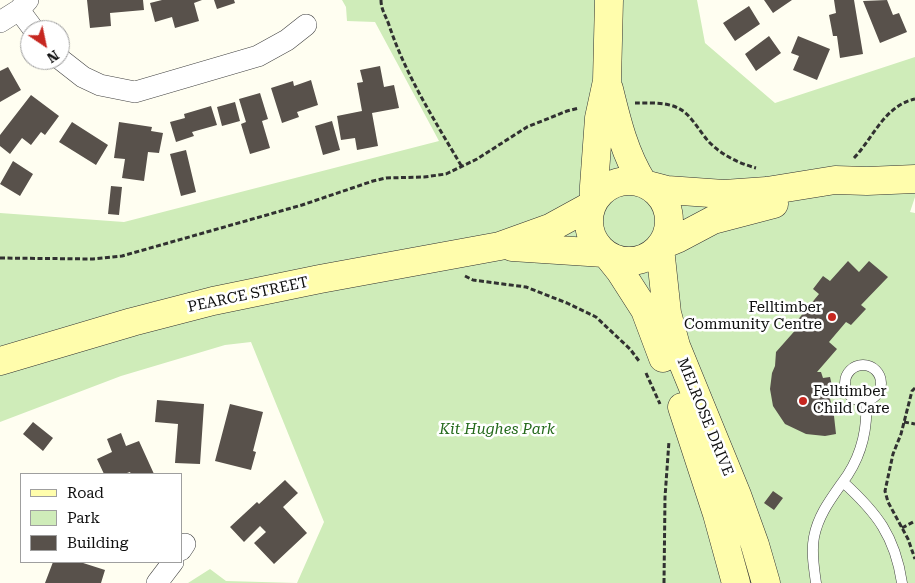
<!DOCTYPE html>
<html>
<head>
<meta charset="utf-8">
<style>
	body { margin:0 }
	#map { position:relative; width:915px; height:583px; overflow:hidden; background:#fffef1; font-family:"Roboto Serif",serif }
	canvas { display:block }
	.legend { position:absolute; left:20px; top:473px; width:162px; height:90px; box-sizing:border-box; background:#fff; border:1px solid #9f9f9f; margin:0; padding:6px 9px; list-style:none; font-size:15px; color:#0f0f0f }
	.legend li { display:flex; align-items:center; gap:10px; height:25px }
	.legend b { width:25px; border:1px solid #9f9f9f }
	.north { position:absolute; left:20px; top:20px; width:50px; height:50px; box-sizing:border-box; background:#fff; border:1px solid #9f9f9f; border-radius:50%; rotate:146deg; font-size:14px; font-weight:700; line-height:20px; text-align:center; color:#0f0f0f }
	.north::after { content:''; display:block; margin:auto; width:18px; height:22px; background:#c62720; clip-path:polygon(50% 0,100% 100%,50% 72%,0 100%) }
</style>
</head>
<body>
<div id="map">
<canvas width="915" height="583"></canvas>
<ul class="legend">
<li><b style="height:6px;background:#fffdac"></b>Road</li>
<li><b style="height:14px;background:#cfecb9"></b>Park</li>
<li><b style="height:14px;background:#58514b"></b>Building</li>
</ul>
<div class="north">N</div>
</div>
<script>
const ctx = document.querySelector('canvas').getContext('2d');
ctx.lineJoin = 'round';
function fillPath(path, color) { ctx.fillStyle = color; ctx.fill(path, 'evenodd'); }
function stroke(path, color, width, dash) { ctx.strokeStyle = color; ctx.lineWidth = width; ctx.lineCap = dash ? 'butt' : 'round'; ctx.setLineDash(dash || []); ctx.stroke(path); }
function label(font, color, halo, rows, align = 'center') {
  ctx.font = font + ' "Roboto Serif",serif'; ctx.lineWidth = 5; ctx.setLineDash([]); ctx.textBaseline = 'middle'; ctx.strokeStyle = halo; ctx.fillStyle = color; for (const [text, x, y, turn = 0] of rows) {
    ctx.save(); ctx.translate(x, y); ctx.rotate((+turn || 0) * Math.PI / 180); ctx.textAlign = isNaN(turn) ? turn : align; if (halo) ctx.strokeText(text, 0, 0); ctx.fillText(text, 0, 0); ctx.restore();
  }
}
const green = new Path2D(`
	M342,0H697L705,43L775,103L915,57V197L910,212L915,213V583H188L210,569L226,581L297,583L324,522L251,342L225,345L121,376L0,422V213L124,222L439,141L375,22L347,21L346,7Z`);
const building = new Path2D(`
	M87,0H143L144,10L110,13L111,26L90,28Z
	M162,0H202L194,3L199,21L175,28L172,17L155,22L150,3Z
	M214,0H234L235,3L217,9Z
	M764,0H792L773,13Z
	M834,0H854L863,54L840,58L837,36H833L829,15L836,13Z
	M887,0L893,15L899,13L907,32L880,43L863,1Z
	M749,6L760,24L735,41L723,23Z
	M769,36L781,53L756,71L745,54Z
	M798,36L830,49L817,80L793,70L799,56L791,53Z
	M380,66L384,87L394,85L399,108L372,113L378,146L357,150L355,138L341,140L337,116L362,111L357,83L363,82L360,70Z
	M8,67L21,90L0,102V71Z
	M311,80L318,105L297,112L299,117L282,123L271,88L293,81L294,86Z
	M260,93L268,119L262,121L270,148L250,154L241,124L246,122L239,99Z
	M31,95L59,116L45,135L41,132L31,145L22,138L10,154L0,146V135Z
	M235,102L240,121L222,126L217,107Z
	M211,106L217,125L192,132L194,136L176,142L170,122L185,118L184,114Z
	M332,121L340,150L323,155L315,126Z
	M72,122L108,145L96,165L59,142Z
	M119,122L152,127L151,131L163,133L159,153L148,152L144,181L122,178L125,159L114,158Z
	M186,150L196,192L181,196L170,154Z
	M13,161L33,174L20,196L0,184Z
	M111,186L122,187L119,215L108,214Z
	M848,261L859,272L869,261L888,277L861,305L866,309L851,325L846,322L829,342L837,349L817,372H821L823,378L830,377L833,390H828L834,416L836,434L825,436L806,434L785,424L773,406L770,389L772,373L775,366L776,352L799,326L796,322L819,294L813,289L823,276L830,281Z
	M157,400L204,404L200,464L175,463L178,424L155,422Z
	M230,404L263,412L253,451L256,452L251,470L215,461Z
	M33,422L53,438L43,451L23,434Z
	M121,433L126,446L139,441L154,474H131L130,472L124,474H104L97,459L112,452L107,439Z
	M285,480L298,493L283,507L307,533L274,564L254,543L266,532L260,526L244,542L230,527L257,502L259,504Z
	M773,491L783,498L774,510L764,503Z
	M53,562H80L105,570L101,583H45Z`);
const path = new Path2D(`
	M381,0C381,10 386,16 389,25C406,76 435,121 462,167
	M635,103C649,103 666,102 678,108C691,114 699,131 709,142C722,155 738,163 756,168
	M854,158C874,137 884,106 915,99
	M0,258L93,259L122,256L302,205L373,181L386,178L424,177L446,174L477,159L527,127L567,111L579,108
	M465,276L473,280L526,287L567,303L596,317L630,349L639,361
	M646,373L660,404
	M915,388L912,391L901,434L893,454L885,491L888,502L908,539L915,559
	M904,422L915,424
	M902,528L915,521
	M664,583L665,497L669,441`);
const service = new Path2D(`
	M845 383a18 18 0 1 1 36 0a18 18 0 1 1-36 0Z
	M843,482C877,513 895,536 902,583
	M816,583C814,568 811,552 814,537C818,516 830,500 842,483C861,458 868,432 866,401`);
const minor = new Path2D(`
	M19,10L34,30
	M0,22L19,10L28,0
	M60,59L83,77L100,85L135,92L258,56L287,40L306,25
	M181,550L185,544
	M157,583L173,562`);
const secondary = new Path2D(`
	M609,89C617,122 625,155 643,183
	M589 221a40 40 0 1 1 80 0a40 40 0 1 1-80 0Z
	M648,185L667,190L724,194L767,191L835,180L867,181L915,179
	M594,201V186L599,118L607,81L609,0
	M662,245L679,238L713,220L774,204
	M512,247L604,253
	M660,248L667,313L676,346L737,495L755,545L766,583
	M608,256L620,271L645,310L663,358
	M0,361L132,322L213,301L320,279L500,246L550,228L592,205
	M682,407L717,514L736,583`);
const markers = [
	[832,317,5,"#c62720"],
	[803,401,5,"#c62720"]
];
const streetNames = [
	["PEARCE STREET",248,295,-12],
	["MELROSE DRIVE",705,417,68]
];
const poiNames = [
	["Felltimber",822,308],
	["Community Centre",822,325],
	["Felltimber",813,392,"left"],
	["Child Care",813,409,"left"]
];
const parkNames = [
	["Kit Hughes Park",497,430]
];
fillPath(green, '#cfecb9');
fillPath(building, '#58514b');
stroke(service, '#424242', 11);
stroke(minor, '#424242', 22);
stroke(secondary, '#313131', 29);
stroke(path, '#313131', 3, [5, 2.5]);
stroke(service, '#fff', 10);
stroke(minor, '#fff', 21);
stroke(secondary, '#fffdac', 28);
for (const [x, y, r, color] of markers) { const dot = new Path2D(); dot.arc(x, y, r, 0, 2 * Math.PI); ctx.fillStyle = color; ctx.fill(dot); stroke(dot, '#fff', 2); }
label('15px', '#0f0f0f', '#fff', streetNames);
label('15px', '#0f0f0f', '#fff', poiNames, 'right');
label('italic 15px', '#256a1c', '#fff', parkNames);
</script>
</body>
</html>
